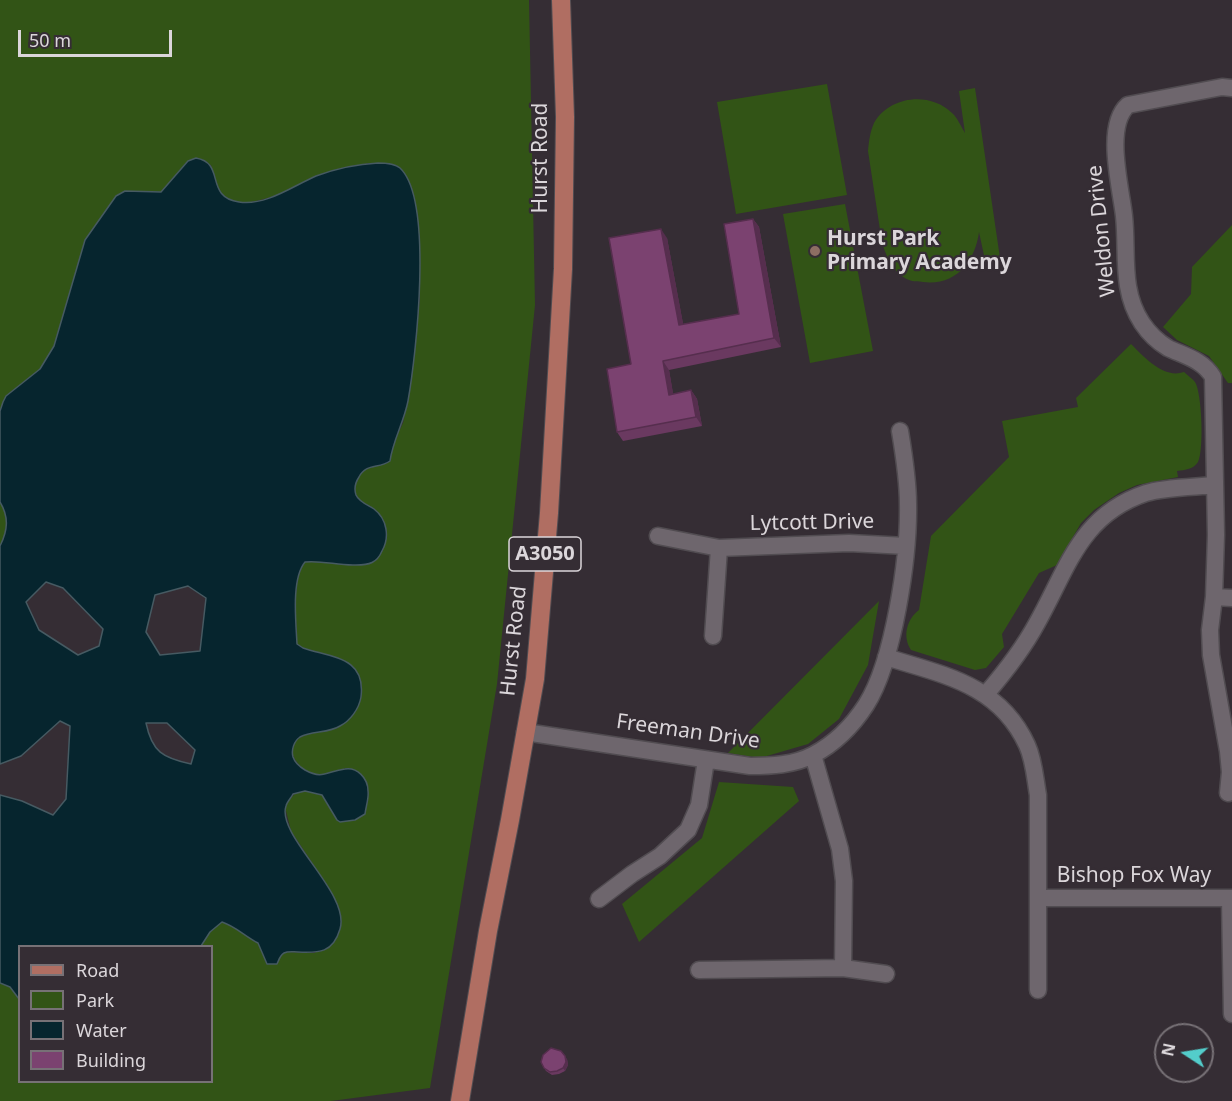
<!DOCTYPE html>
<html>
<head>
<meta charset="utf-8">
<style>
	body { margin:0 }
	#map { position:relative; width:1232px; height:1101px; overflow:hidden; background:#352d34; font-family:"Noto Sans",sans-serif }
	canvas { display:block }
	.legend { position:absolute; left:18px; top:945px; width:195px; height:138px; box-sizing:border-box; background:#352d34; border:2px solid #777176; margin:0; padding:8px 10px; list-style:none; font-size:18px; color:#dbd6da }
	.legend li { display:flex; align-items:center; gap:12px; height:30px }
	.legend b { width:30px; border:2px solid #777176 }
	.north { position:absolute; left:1154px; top:1023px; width:60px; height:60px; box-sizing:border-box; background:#352d34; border:2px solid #777176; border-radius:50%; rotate:282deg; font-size:16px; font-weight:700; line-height:24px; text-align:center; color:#dbd6da }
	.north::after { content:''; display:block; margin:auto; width:21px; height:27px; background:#53cdcb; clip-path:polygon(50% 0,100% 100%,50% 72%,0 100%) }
	.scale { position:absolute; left:18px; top:30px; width:154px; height:27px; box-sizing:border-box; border:3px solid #dbd6da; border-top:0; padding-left:8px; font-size:18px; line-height:21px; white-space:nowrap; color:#dbd6da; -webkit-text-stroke:4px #352d34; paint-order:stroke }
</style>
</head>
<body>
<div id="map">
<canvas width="1232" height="1101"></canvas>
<ul class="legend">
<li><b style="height:8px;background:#b06e62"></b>Road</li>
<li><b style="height:16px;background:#325416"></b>Park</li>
<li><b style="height:16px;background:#06252e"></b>Water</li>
<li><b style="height:16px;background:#7b4270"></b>Building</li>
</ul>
<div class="north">N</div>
<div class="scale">50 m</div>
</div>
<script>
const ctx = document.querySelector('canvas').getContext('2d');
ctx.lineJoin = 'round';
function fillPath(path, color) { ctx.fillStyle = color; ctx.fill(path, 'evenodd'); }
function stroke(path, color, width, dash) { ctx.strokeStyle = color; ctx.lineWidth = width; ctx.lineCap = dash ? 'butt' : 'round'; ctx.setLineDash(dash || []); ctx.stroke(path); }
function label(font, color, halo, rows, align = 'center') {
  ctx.font = font + ' "Noto Sans",sans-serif'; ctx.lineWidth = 4.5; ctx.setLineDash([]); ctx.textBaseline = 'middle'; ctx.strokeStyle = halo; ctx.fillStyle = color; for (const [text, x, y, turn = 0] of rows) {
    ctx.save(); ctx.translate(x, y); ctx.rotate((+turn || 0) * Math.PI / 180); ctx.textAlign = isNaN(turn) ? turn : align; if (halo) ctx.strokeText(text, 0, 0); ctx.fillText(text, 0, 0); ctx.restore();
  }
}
const green = new Path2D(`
	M0,0H529L535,305L497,684L430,1088L331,1101H0V983L10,987L19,999L20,1082H212V946H201L210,932L222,922C235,926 246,937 258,943L267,964L286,952L315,953L329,888L291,831L285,807C298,786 300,790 322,795L337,820L346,768C337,771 324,778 314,775C300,771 280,747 301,737C312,732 327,731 338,728L303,648L297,644C297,621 291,580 305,562L314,561L375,510C370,507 363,503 359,499C349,489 359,470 371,466C378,464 383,466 390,461L393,444L403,423L408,400L420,299L414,197L407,178L399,168C392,166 384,163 377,163C365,163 351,166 340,169C312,175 247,220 222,195C215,189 214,174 211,165L188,161L161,192L125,191L85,240L54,346L40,369L6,396L0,411Z
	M827,84L847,195L736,214L717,102Z
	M975,88L1000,258L985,260L979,232C975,262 956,286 923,282C919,281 913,282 909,280C894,274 887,258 882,243L868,151C869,141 870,132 874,123C889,96 930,91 952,113C958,118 961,127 965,133L959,91Z
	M845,204L873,351L810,363L783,214Z
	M1232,225V383H1228L1209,356L1177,340L1163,327L1191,294L1192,267Z
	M1131,344C1145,358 1164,379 1184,372C1187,375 1192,378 1195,382C1202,393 1204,450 1198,462C1194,469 1185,470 1177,471L1178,477L1137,485L1119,493L1094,510L1081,523L1057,565L1039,573L1002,634L1004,647L986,668L975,670L911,650C902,636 907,619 919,610L931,536L1009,457L1002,421L1078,407L1076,398Z
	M0,502C9,517 8,530 0,546Z
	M879,601L868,665L839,719L808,744L760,758L728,753Z
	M719,782L793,787L799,801L639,942L622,904L702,838Z`);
const water = new Path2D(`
	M196,158C226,163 204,197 239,202C266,206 293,186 316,176C335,169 358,164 378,163C385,163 394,163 400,168C434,200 416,356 408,401C404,422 393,440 390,461C379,469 366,463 359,477C355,483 354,489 356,495C359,502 368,505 374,509C387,519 390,537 382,551C377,563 369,565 356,565C339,566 322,560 305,562C291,579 296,622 297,644L303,648C333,658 366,657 361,697C359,709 350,721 340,726C329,733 312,731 300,737C294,741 291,750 293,757C295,763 300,767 305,770C323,780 327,771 345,769C357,767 368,778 368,791C369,798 366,806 365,814L355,820L340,822L337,820L322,795L305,791L293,794C291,798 287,802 286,806C276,836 351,893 340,929C333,953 319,953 298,952C293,952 288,951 284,953C280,955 279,960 277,964H267L258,943C246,937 235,926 222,922L210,932L201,946H20L19,999L10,987L0,983V795L22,801L53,815L66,799L70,726L60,721L21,756L0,764V546C8,530 9,517 0,502V411L3,402L6,396L40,369L54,346L85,240L116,196L125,191L161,192L188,161ZM46,582L63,588L103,629L99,646L78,655L39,630L26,602ZM188,586L206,598L200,651L160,655L146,632L155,595ZM146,723H167L195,750L191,764C163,758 152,752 146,723Z`);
const street = new Path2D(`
	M658,536L719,548L849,543L906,546
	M1214,597L1232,598
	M713,636L719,548
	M886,657C943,675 999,684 1027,745C1034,760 1035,778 1038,795V990
	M986,694C1005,672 1023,649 1037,623C1068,568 1080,515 1146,493C1164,487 1195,487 1215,485
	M525,732L750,766C771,766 794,765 813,755C834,744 853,725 866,705C894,661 909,556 908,504C908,480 904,455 900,431
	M813,755L840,849L844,881L843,968
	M1228,793L1230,772L1228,751L1211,655L1210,630L1214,597L1216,535L1213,377C1203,360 1185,356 1168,348C1158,342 1148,332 1142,323C1120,290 1128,252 1124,216C1121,188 1104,126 1128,105L1222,87L1232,88
	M1038,898H1232
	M599,899L632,874L660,856L688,830L699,805L706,760
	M1230,899L1232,1014
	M699,970L843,968L886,974`);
const primary = new Path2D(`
	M460,1101L488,931L510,820L535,679L549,513L563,269L565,117L561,0`);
const wall = new Path2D(`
	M753,219L759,227L781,347L669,370L673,394L691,390L697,399L702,426L623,441L617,432L631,364L667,238L683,324L739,314Z
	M567,1059L568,1065L565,1071L559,1074L552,1075L546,1071L544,1068Z`);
const shadedWall = new Path2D(`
	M753,219L759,227L781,347L774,338Z
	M661,229L667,238L685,334L679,325Z
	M663,361L669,370L675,404L669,395Z
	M691,390L697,399L702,426L696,417Z
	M565,1056L567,1059L568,1065L565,1071L563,1068Z`);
const building = new Path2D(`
	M753,219L774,338L663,361L669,395L691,390L696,417L617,432L607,369L631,364L609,238L661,229L679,325L739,314L724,224Z
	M551,1048L561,1051L565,1056L566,1062L563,1068L557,1071L550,1072L544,1068L541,1062L543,1055Z`);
const markers = [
	[815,251,6,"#8d6e63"]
];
const shields = [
	[545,554,72]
];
const shieldNames = [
	["A3050",545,554]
];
const streetNames = [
	["Hurst Road",541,158,-90],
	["Weldon Drive",1102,231,-96],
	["Lytcott Drive",812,523,-1],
	["Hurst Road",514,641,-84],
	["Freeman Drive",688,732,8],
	["Bishop Fox Way",1134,876]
];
const poiNames = [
	["Hurst Park",827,239],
	["Primary Academy",827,263]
];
fillPath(green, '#325416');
fillPath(water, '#06252e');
stroke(water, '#465a62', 1.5);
stroke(street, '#514c51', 19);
stroke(primary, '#514c51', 20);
stroke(street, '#6e666d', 16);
stroke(primary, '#b06e62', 18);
fillPath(wall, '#6a3960');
fillPath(shadedWall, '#562e4e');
fillPath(building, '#7b4270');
stroke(building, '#562e4e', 1.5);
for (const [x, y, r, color] of markers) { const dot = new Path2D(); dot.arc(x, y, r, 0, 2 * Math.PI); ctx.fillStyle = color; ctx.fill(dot); stroke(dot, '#352d34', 2); }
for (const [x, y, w] of shields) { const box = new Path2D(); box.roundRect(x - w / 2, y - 17, w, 34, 4.5); ctx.fillStyle = '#352d34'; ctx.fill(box); stroke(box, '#dbd6da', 1.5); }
label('bold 20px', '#dbd6da', null, shieldNames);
label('21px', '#dbd6da', '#352d34', streetNames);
label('bold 21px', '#dbd6da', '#352d34', poiNames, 'left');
</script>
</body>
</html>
